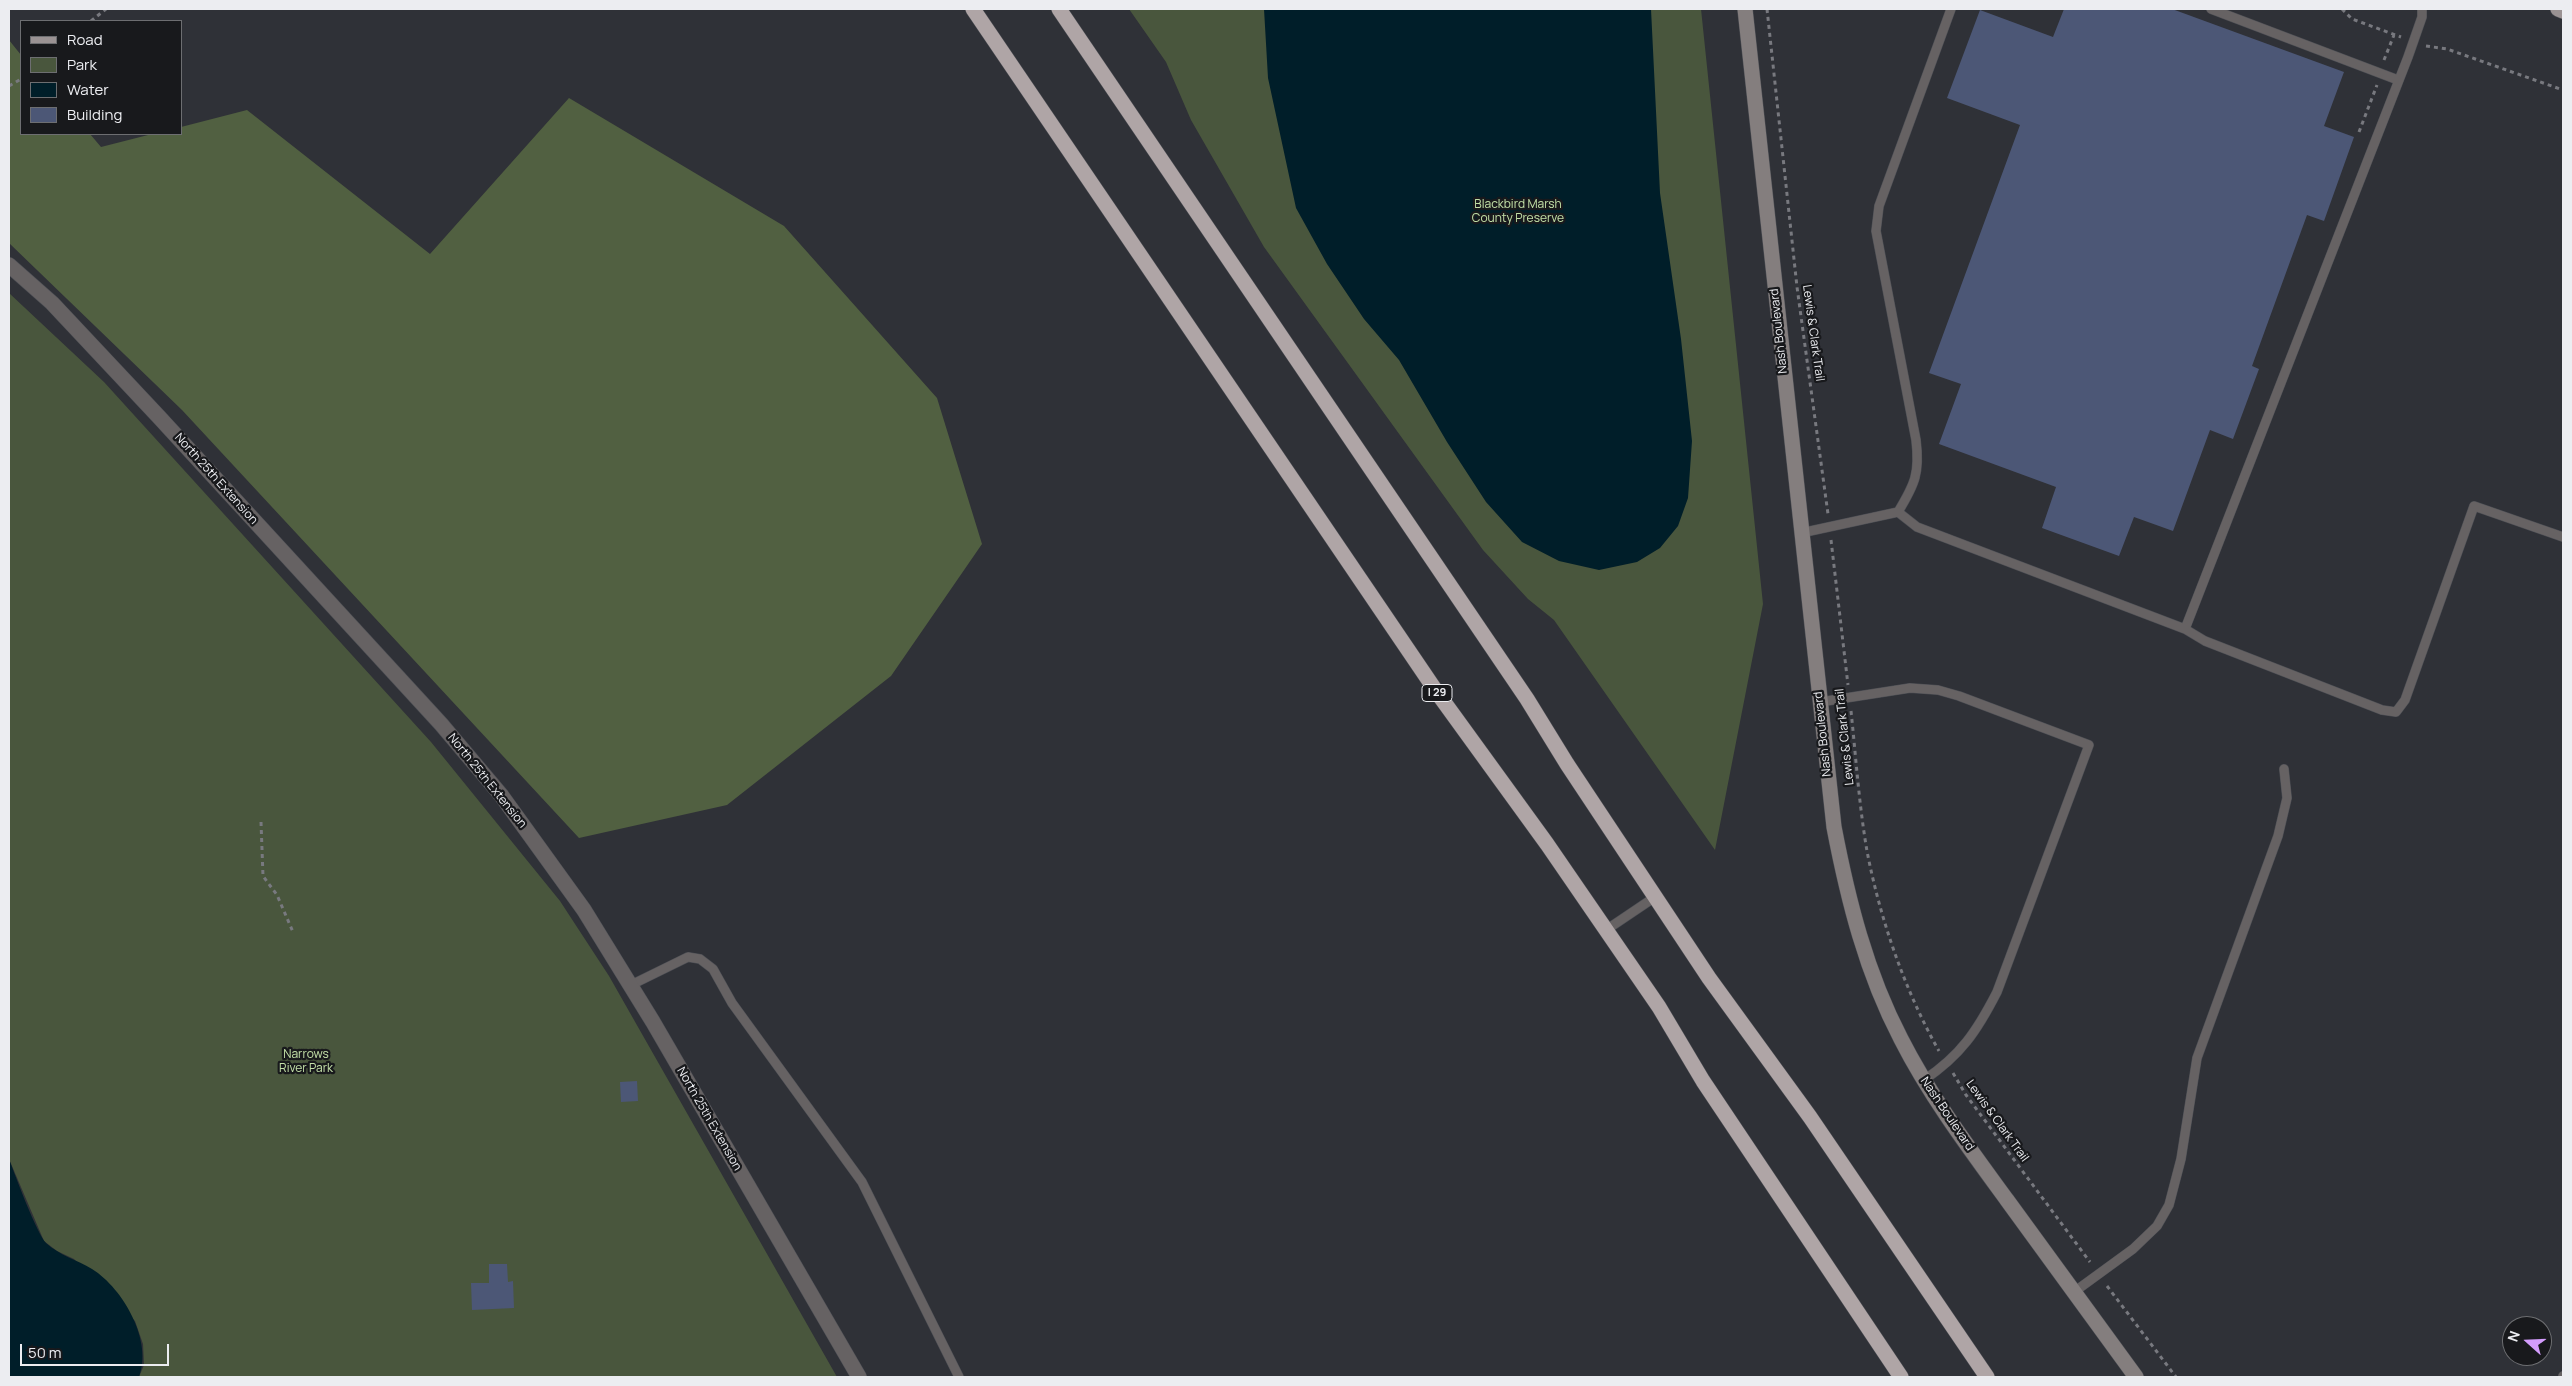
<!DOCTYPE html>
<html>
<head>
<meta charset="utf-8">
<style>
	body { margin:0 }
	#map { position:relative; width:2572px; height:1386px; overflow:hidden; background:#2f3137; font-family:Manrope,sans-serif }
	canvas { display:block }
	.frame { position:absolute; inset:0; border:10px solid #ecedf1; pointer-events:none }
	.legend { position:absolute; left:20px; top:20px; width:162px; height:115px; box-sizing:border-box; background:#18191c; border:1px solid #6d6e71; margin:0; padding:6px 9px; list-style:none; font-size:15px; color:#ecedf1 }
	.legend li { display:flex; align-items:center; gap:10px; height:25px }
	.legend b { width:25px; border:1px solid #6d6e71 }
	.north { position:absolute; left:2502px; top:1316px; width:50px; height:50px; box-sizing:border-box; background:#18191c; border:1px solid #6d6e71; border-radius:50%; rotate:290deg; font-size:14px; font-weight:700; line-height:20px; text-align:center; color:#ecedf1 }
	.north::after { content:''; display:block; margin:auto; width:18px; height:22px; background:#d39cfc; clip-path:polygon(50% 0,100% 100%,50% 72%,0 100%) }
	.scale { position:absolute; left:20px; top:1344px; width:149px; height:22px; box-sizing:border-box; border:2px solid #ecedf1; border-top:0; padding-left:6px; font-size:15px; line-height:18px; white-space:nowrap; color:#ecedf1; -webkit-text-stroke:4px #18191c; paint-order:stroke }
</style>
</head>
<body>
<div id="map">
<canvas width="2572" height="1386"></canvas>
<div class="frame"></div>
<ul class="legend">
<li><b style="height:6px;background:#9a9293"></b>Road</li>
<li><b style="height:14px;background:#49563d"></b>Park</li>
<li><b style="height:14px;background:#001e29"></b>Water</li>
<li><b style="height:14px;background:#4c5776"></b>Building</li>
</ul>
<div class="north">N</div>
<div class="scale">50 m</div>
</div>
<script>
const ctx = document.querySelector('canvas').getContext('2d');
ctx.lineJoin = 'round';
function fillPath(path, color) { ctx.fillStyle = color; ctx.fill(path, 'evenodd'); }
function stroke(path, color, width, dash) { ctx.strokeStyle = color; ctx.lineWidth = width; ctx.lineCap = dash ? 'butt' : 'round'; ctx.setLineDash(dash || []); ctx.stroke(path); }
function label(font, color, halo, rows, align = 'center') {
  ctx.font = font + ' Manrope,sans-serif'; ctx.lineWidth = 4.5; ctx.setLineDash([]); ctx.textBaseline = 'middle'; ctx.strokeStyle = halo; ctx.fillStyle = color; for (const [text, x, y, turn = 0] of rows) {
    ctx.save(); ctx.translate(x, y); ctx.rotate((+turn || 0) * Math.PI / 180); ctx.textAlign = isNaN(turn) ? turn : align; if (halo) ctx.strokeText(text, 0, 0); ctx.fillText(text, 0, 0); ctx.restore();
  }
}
const green = new Path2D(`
	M1129,9H1701L1763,604L1715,850L1554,620L1528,599L1483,550L1264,247L1191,120L1166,62Z
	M9,293L104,382L431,742L560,901L609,976L837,1377H139L144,1365L143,1344L135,1321L74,1259L57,1251L44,1241L9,1159Z`);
const forest = new Path2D(`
	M9,40L21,55V134H90L101,147L152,134H181V127L247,110L430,254L569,98L784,226L937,398L982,544L891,676L727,805L579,838L182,410L9,243Z`);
const water = new Path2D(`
	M1264,9H1651L1660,193L1681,339L1692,441L1688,498L1678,526L1660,548L1637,562L1599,570L1559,561L1522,542L1486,502L1447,442L1399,360L1364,319L1327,264L1296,208L1268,78Z
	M9,1159C15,1175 37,1234 46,1243C59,1255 77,1260 92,1269C124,1289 153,1342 139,1377H9Z`);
const building = new Path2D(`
	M2064,9H2172L2344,72L2324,126L2354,137L2324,221L2307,215L2252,366L2259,369L2233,439L2210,430L2173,531L2134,517L2119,556L2042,528L2056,487L1939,444L1961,384L1929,373L2020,125L1947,98L1980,10L2053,37Z
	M637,1081L638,1101L621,1102L620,1082Z
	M489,1264H507L508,1282L513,1281L514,1308L472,1310L471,1283H489Z`);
const path = new Path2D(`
	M1767,9L1797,287L1828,514
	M2342,9L2352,19L2401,37
	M91,21L106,9
	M2426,46L2447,49L2563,90
	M2384,60L2394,35
	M9,86L21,79
	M2359,132L2377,85
	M1831,540L1848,685
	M1851,711C1856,758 1859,805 1867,851C1880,919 1905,991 1939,1051
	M261,822L263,876L277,895L293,932
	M1953,1073L1966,1095L2090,1262
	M2107,1286L2176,1377`);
const lane = new Path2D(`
	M2211,9L2398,80
	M1898,512C1915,484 1920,473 1916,440L1876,231L1879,206L1951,9
	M1801,533L1898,512L1917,527L2185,629L2408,57L2422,17V9
	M2185,629L2205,641L2382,710L2396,712L2405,700L2474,506L2563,537
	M1820,702L1910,688L1938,690L1959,696L2089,745L1997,992C1977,1031 1961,1055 1924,1080
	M1606,930L1655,897
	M631,985L688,957L700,959L713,969L732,1003L862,1182L959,1377
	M2074,1292L2133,1249L2157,1226L2169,1205L2181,1159L2197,1058L2278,836L2287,798L2284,769
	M2563,1377V1376`);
const street = new Path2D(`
	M9,265L52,303L159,417L441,724L501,795L584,910L653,1022L859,1377`);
const secondary = new Path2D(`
	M1745,9L1834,827C1848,900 1866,972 1901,1039C1930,1096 1969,1148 2007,1200C2050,1259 2093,1318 2136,1377`);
const primary = new Path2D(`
	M2558,9L2563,11`);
const highway = new Path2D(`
	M973,9L1436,691L1547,844L1659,1007L1703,1081L1901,1377
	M1059,9L1527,699L1567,764L1709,978L1810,1117L1987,1377`);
const shields = [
	[1437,693,30]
];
const shieldNames = [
	["I 29",1437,693]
];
const parkNames = [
	["Blackbird Marsh",1518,205],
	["County Preserve",1518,219],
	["Narrows",306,1055],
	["River Park",306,1069]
];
const streetNames = [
	["Nash Boulevard",1779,331,-96],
	["Lewis & Clark Trail",1813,333,82],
	["North 25th Extension",216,479,48],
	["Nash Boulevard",1823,734,-96],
	["Lewis & Clark Trail",1845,737,-96],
	["North 25th Extension",487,781,51],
	["Nash Boulevard",1947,1114,56],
	["North 25th Extension",709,1119,60],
	["Lewis & Clark Trail",1997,1121,54]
];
fillPath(green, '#49563d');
fillPath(forest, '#516041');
fillPath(water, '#001e29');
fillPath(building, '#4c5776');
stroke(lane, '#4d4f55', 10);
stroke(street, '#4d4f55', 16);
stroke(secondary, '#4d4f55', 16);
stroke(primary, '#4d4f55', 16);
stroke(highway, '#4d4f55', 16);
stroke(path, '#78797f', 3, [4, 4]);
stroke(lane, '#666263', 9);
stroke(street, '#666263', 15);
stroke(secondary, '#847e7e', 15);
stroke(primary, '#9a9293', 15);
stroke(highway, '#afa5a6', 15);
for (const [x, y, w] of shields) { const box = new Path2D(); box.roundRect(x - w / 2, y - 8.5, w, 17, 4); ctx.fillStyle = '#18191c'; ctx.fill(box); stroke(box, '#ecedf1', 1); }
label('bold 11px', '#ecedf1', null, shieldNames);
label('12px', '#c3e0a8', '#18191c', parkNames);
label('12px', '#ecedf1', '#18191c', streetNames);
</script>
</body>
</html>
